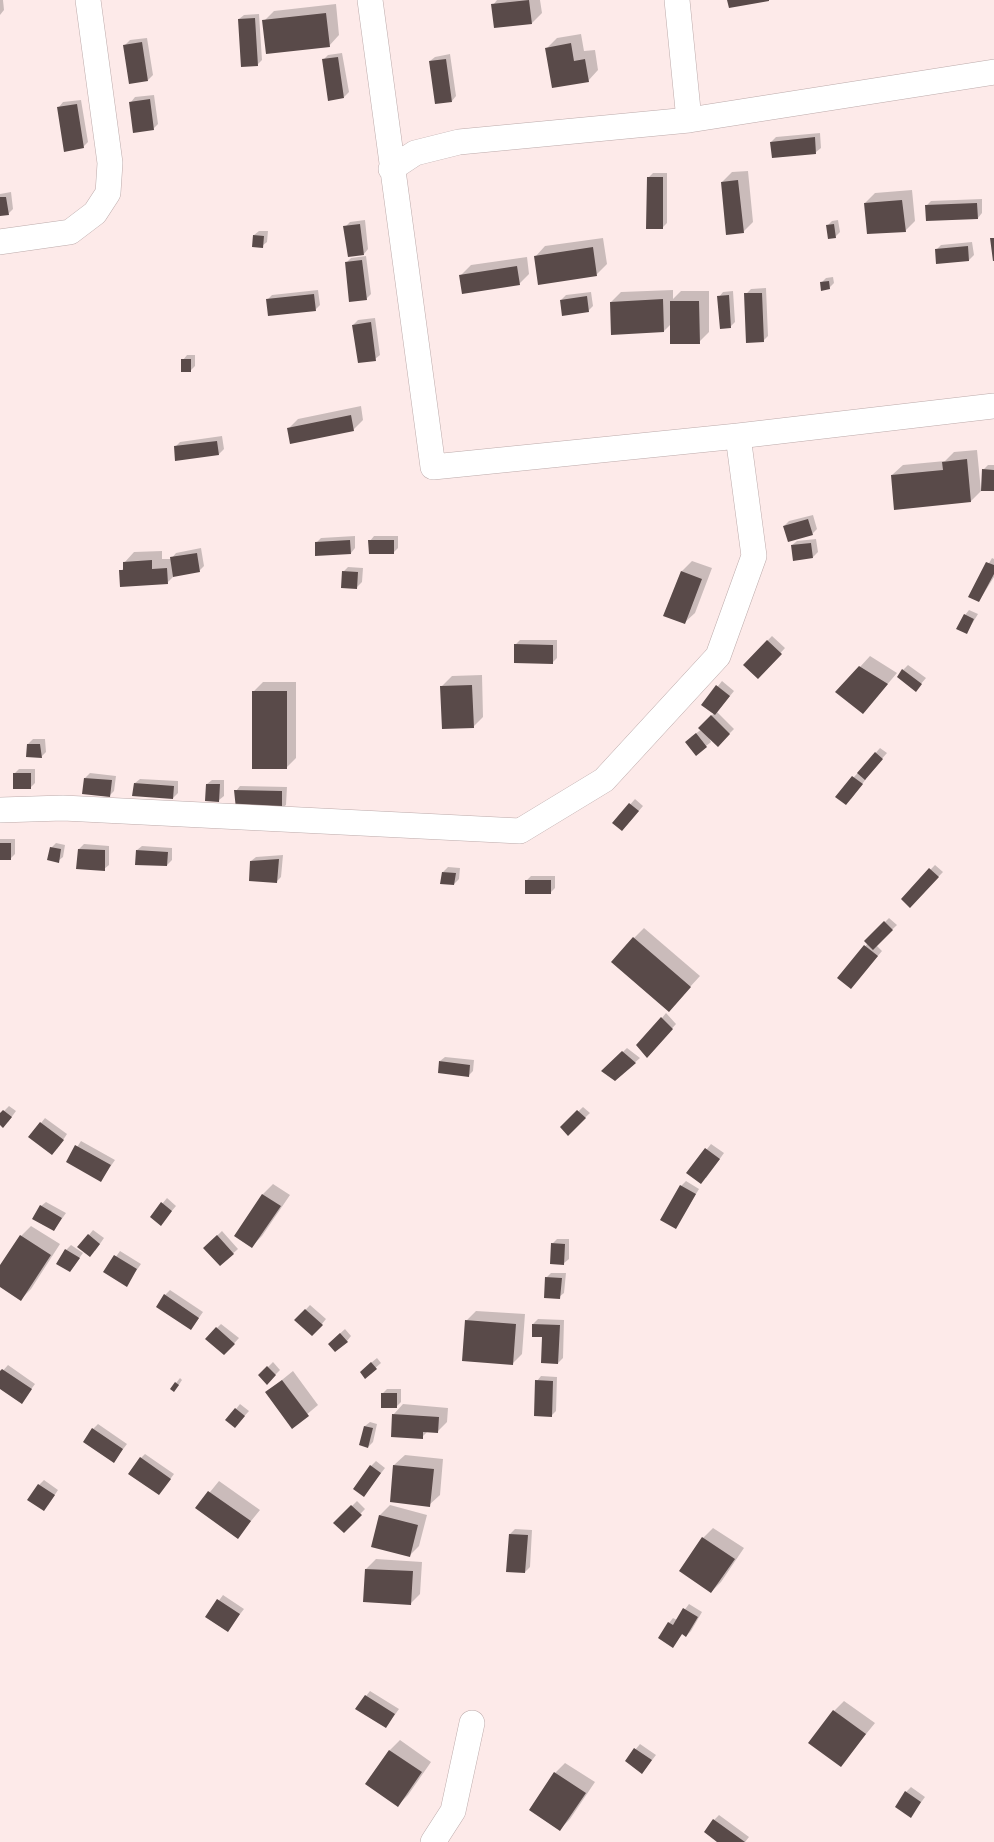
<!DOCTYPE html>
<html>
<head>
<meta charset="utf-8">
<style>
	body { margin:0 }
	canvas { display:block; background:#fdeae9 }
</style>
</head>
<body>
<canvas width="994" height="1842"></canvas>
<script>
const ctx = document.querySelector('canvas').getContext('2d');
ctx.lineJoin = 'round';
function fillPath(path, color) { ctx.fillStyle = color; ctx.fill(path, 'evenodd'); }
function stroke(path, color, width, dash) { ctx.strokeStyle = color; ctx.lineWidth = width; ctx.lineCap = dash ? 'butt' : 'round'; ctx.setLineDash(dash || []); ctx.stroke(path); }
const shadow = new Path2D(`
	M0,0H3L4,10L0,15Z
	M497,0H540L542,13L532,23L493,5Z
	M336,4L339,35L329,46L264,21L274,11Z
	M259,14L262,60L257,65L239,19L244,15Z
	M581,34L584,51L595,50L598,70L588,81L547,48L557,38Z
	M147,38L153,75L148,80L125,45L130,40Z
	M342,53L349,92L344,97L323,60L328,55Z
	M450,54L456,96L452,101L430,61L435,57Z
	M154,95L158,124L153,129L131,102L135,97Z
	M81,100L88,142L83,147L59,107L63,102Z
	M820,133L821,148L816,152L773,156L771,142L776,137Z
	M748,171L753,222L743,232L722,182L732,172Z
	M653,173H667V223L662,228L648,178Z
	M912,190L915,221L905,231L865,203L875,193Z
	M11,192L13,209L8,214L0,215V194Z
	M982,199V213L978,218L926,206L931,201Z
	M365,220L368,249L364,254L345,227L350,222Z
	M838,220L840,232L835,237L827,226L832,221Z
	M259,231H268L267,242L262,246L254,235Z
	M603,238L607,264L597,274L535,257L545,246Z
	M972,242L974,255L969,260L938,263L936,250L941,245Z
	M366,256L371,294L366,299L347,262L351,258Z
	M527,257L529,274L519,284L461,275L471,265Z
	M833,277L834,283L829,288L821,283L826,278Z
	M766,288L768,336L763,341L746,294L751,289Z
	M318,290L320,305L315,310L267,300L272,295Z
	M673,290V299L681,291H709V332L699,342L671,324L664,331L611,302L621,292Z
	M733,291L735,322L730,327L719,297L723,292Z
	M591,292L593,306L588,311L561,300L566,295Z
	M375,318L380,355L375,359L353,325L358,320Z
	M187,355H195V366L190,371L183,360Z
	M361,406L363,420L353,430L288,429L298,419Z
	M222,436L224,449L219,454L175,447L180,442Z
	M977,450L981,491L971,501L892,475L903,465L945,461L954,452Z
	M988,465H994V490L983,470Z
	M813,515L817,529L812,534L784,526L789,521Z
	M355,536V548L351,553L316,543L321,538Z
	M374,536H398V548L394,552L370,541Z
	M816,539L818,552L813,557L792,545L797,541Z
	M201,548L204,566L199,571L175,575L167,583L121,571L125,567L124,563L134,552L162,551V559H171L176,553Z
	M992,558L994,559V577L979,601L970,596Z
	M692,561L712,568L695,613L684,623L665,616L682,571Z
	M348,567L363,568L362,582L357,587L343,572Z
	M969,610L978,614L967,632L965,615Z
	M772,636L785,648L758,678L744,665Z
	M520,640H557V658L552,663L515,645Z
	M870,656L897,673L863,713L837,692Z
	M908,665L926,678L920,685L903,670Z
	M482,675L483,717L473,727L442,686L452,676Z
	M722,681L734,691L717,712L734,729L718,745L708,735L711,742L706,746L691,737L702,729L700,728L714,713L703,705Z
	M263,682H296V758L286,768L253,692Z
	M33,739H45L46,752L41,757L28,744Z
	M880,748L887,753L865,778L866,779L851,799L837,796Z
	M19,769H35V783L30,788L15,773Z
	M90,773L116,776L114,791L109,796L85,778Z
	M140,779L178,781V793L173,798L135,783Z
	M212,780H224V796L219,800L207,784Z
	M240,786L287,787L286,805L281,809L236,791Z
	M635,799L643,806L627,825L614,823Z
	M0,839H15V854L10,859H0Z
	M56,843L65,845L63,857L58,861L51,848Z
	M84,844L109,846V865L104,869L79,849Z
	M142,846L172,848V860L167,865L137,850Z
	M283,855L281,877L276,882L251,861L256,857Z
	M935,865L943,872L910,906L902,899Z
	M448,867L460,868L459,879L454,884L443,872Z
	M531,876H555V888L550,893L526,881Z
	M889,918L897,925L876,945L882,951L851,988L839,978L868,943L866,941Z
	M644,928L700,976L669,1010L634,938Z
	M666,1013L676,1024L651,1052L662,1018Z
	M627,1048L640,1058L615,1080L603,1071Z
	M445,1057L474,1060L473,1071L468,1076L440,1061Z
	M9,1106L16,1111L8,1122L0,1123V1115Z
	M583,1107L590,1113L568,1134L562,1127Z
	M45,1118L67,1134L57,1149L41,1123Z
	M81,1141L115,1160L101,1180L68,1161Z
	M711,1144L724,1153L706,1178L688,1173Z
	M686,1181L699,1189L676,1227L681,1186Z
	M273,1184L290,1195L262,1236L252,1246L236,1235L263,1194Z
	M167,1198L176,1206L165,1219L151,1217Z
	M46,1202L66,1213L54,1230L41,1206Z
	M31,1226L60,1244L31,1289L21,1299L0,1286V1267L21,1236Z
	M93,1230L104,1238L95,1251L89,1235Z
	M222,1231L238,1249L220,1265L204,1248Z
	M557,1239H569V1259L564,1263L552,1244Z
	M71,1245L83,1253L70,1271L66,1250Z
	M120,1251L141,1264L126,1285L105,1272Z
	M551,1273H566L564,1293L559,1297L547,1277Z
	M170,1290L203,1312L191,1329L165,1295Z
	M310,1305L326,1319L317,1330L296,1320Z
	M476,1311L525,1314L522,1354L512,1364L466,1321Z
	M538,1319L564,1320L563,1358L558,1363L543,1336L533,1324Z
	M221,1324L239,1338L229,1349L217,1328Z
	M345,1329L351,1336L347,1341L334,1339Z
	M377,1358L381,1363L365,1377L366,1367Z
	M273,1362L280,1370L267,1383L260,1375Z
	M8,1365L35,1384L24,1399L0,1387V1374Z
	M293,1371L318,1405L292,1427L267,1392Z
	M541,1376L557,1377L556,1411L551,1416L537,1381Z
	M180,1378L182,1380L178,1386L176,1383Z
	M387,1389H401V1402L396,1407L382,1394Z
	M240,1404L249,1411L239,1422L236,1409Z
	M403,1404L448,1408L447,1422L437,1432L428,1431L422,1437L393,1415Z
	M370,1422L377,1424L373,1442L368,1447L365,1426Z
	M98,1424L127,1444L114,1461L93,1429Z
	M145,1454L174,1474L163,1489L141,1458Z
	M405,1455L443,1459L440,1495L429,1505L391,1501L394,1465Z
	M376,1461L385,1468L368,1490L371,1466Z
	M44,1480L58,1490L48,1505L39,1485Z
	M219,1481L260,1510L238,1537L197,1508Z
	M357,1501L365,1509L344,1531L335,1523Z
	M390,1505L427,1515L419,1546L409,1556L372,1546L380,1515Z
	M713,1528L744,1548L721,1582L711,1592L681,1571L703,1538Z
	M515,1529L532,1530L530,1567L525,1572L510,1534Z
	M376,1559L422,1562L420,1594L410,1604L366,1569Z
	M223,1595L244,1609L227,1631L207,1617Z
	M689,1604L702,1612L691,1631L686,1636L683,1633L673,1646L669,1623L673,1618L677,1620Z
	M370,1691L399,1709L386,1727L366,1696Z
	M844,1701L875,1723L841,1765L834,1711Z
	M400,1740L431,1762L408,1795L398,1805L390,1750Z
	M640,1744L656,1755L642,1773L626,1761Z
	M565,1763L595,1782L570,1819L560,1829L530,1809L555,1773Z
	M911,1787L925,1797L911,1816L906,1792Z
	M719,1815L749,1837L745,1842H719L714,1820Z`);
const building = new Path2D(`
	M529,0L532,24L494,28L491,4Z
	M727,0H769V1L729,8Z
	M326,13L330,47L266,54L262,20Z
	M255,18L258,66L241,67L238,19Z
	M142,42L148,81L129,84L123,45Z
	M571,43L574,61L585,59L589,82L552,88L545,48Z
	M338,57L344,98L328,101L322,59Z
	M446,59L452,102L435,104L429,61Z
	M150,99L154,130L133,133L129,102Z
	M77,104L84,148L64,152L57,107Z
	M815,137L816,154L772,158L770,142Z
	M647,177H663V229H646Z
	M738,180L744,233L726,235L721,182Z
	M0,197H6L9,215L0,216Z
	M902,200L906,232L867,234L864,203Z
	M977,203L978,219L926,221L925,205Z
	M360,224L364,255L348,257L343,226Z
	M834,224L836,238L828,239L826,225Z
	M253,235L264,236L263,248L252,247Z
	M990,238H994V261H993Z
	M968,246L969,261L936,264L935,249Z
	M593,247L597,276L538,285L534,256Z
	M362,260L367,300L349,302L345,262Z
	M517,266L520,285L462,294L459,275Z
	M829,281L830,289L821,291L820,282Z
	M744,293H762L764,342L746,343Z
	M314,294L316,311L268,316L266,299Z
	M729,295L731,328L720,329L717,296Z
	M587,296L589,312L562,316L560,300Z
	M663,299L664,332L611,335L610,302Z
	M670,301H699L700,344H670Z
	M371,322L376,361L358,363L352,325Z
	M181,359H191V372H181Z
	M351,415L354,431L290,444L287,428Z
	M217,441L219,455L175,461L174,446Z
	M967,459L971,502L894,510L891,475L943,470L942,462Z
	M982,469L994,470V491H981Z
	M808,519L813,535L788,542L783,526Z
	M350,540L351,554L315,556V542Z
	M368,540H394V554H369Z
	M811,543L813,558L793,561L791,545Z
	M197,553L200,572L173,577L170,557Z
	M152,560V569L167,568L168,584L120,587L119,570H123V562Z
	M986,562L994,565V574L979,602L968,597Z
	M342,571L358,572L357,589L341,588Z
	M681,571L702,579L685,624L663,616Z
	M964,614L974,619L967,634L956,629Z
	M767,640L782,654L758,679L743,665Z
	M514,644L553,645V664L514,663Z
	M859,666L888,684L863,714L835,692Z
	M902,669L922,684L916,692L897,677Z
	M472,685L474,728L442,729L440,686Z
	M716,685L730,696L715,715L701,705Z
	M252,691H287V769H252Z
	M711,715L730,734L718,747L698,728Z
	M696,733L707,747L696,756L685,742Z
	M27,744H40L42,758L26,757Z
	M875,752L883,759L865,780L857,773Z
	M13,773H31V789H13Z
	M852,776L863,784L846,805L835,797Z
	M84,778L112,780L110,797L82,794Z
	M134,783L174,786L173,799L132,796Z
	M206,784H220L219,802L205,801Z
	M234,790L282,791V811L236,809Z
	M629,803L639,811L622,831L612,823Z
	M0,843H11V860H0Z
	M50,847L61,849L59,863L47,860Z
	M78,849L105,850V871L76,869Z
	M136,850L168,852L167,866L135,865Z
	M279,859L277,883L249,881L250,861Z
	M929,868L939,877L910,908L901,899Z
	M442,872L456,873L454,885L440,884Z
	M525,880H551V894H525Z
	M884,921L893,930L873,950L864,941Z
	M633,937L691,987L669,1012L611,962Z
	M864,945L878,956L851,989L837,978Z
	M661,1017L673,1029L647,1058L636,1045Z
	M622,1051L636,1063L615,1081L601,1071Z
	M439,1061L470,1065L469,1077L438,1073Z
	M3,1110L12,1117L3,1128L0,1125V1113Z
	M577,1110L586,1118L568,1136L560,1127Z
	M40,1122L64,1140L52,1155L28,1137Z
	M75,1145L111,1165L101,1182L66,1162Z
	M705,1148L720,1159L701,1184L686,1173Z
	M680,1185L696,1194L676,1229L660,1220Z
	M262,1194L281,1206L252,1248L234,1236Z
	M161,1202L172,1211L161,1226L150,1217Z
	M40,1205L62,1218L54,1231L32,1219Z
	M88,1234L100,1244L90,1257L77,1247Z
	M20,1235L51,1255L21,1301L0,1287V1265Z
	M217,1235L234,1254L220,1266L203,1248Z
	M551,1243L565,1244L564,1265L550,1264Z
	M65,1249L80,1258L70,1272L56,1264Z
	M114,1255L137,1269L127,1287L103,1272Z
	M545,1277L562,1278L560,1299L544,1298Z
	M164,1294L199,1318L191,1330L156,1307Z
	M305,1309L323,1325L312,1336L294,1320Z
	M465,1320L516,1324L513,1365L462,1361Z
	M532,1324L560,1325L558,1364L541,1363L542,1337H532Z
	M216,1327L235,1344L224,1355L205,1339Z
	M340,1333L348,1342L335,1352L328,1344Z
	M371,1362L377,1369L365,1379L360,1372Z
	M267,1366L276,1375L267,1385L258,1375Z
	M2,1369L32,1389L22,1404L0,1389V1371Z
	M282,1380L309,1416L292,1429L265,1392Z
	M535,1380L553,1381L552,1417L534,1416Z
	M175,1382L179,1385L174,1392L170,1389Z
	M381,1393H397V1408H381Z
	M235,1408L245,1416L235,1428L225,1420Z
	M392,1414L439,1417L438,1433L423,1432V1439L391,1437Z
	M364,1426L373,1428L368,1448L359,1445Z
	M92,1428L123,1449L114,1463L83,1442Z
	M140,1457L171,1479L159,1495L128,1474Z
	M370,1465L381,1473L364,1497L353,1489Z
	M393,1465L434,1469L430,1507L390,1502Z
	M38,1484L55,1495L44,1511L27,1500Z
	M208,1491L251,1521L238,1539L195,1508Z
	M351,1505L362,1515L344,1533L333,1523Z
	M379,1515L418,1525L410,1557L371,1547Z
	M509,1534L528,1535L525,1573L506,1572Z
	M702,1537L735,1559L711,1593L679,1571Z
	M365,1569L413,1571L411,1605L363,1602Z
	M217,1599L240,1614L228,1632L205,1617Z
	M683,1608L698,1617L686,1637L682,1634L673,1648L658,1638L668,1622L673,1625Z
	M365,1695L395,1714L386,1728L355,1709Z
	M833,1710L866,1734L841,1767L808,1743Z
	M634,1748L652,1760L642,1774L625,1761Z
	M389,1750L422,1772L398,1807L365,1784Z
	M554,1772L586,1793L560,1831L529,1810Z
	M905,1791L921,1802L911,1818L895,1807Z
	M713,1819L745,1842H717L704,1832Z`);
const street = new Path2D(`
	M370,0L433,467L738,436L994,406
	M677,0L689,120
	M391,169L415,153L459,142L689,120L994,72
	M0,242L70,232L95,213L108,193L110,163L88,0
	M0,810L63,808L520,831L604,780L718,656L754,556L738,436
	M433,1842L453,1811L472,1723`);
fillPath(shadow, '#0003');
fillPath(building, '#594a49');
stroke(street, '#bcaaaa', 26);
stroke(street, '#fff', 25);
</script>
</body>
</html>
